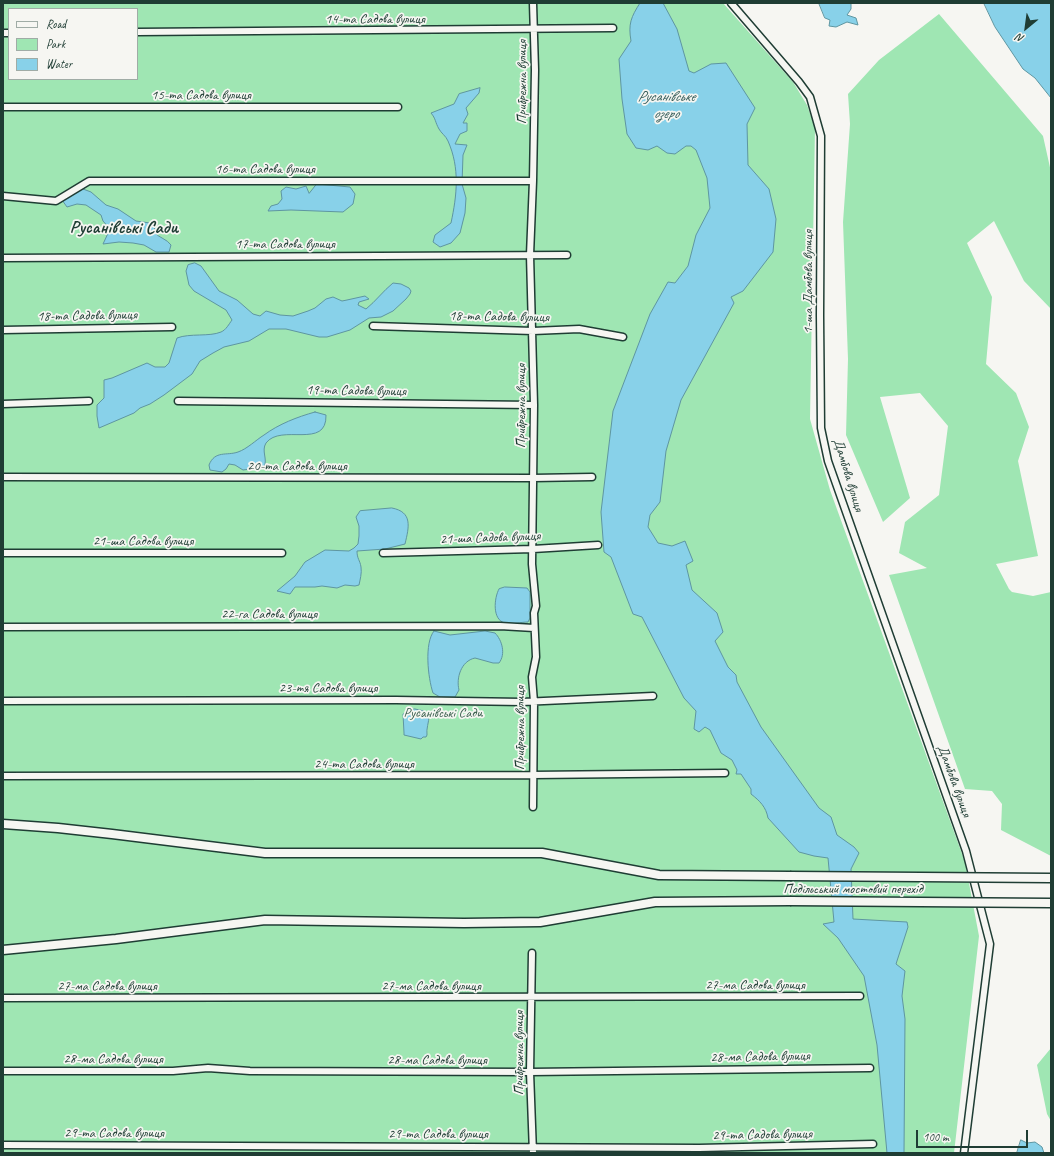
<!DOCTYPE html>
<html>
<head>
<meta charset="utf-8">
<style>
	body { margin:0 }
	#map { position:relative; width:1054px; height:1156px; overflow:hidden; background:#f6f6f2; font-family:Caveat,sans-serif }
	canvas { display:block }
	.frame { position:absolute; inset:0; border:4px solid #1f3d34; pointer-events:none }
	.legend { position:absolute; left:8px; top:8px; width:130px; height:72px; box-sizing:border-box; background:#f6f6f2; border:1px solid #a0aca6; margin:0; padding:5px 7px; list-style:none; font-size:12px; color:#1f3d34 }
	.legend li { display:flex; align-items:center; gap:8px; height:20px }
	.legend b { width:20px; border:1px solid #a0aca6 }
	.north { position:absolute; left:1006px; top:8px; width:40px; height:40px; -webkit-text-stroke:3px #f6f6f2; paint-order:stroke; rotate:209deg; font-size:11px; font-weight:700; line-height:16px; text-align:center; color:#1f3d34 }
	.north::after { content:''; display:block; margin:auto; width:14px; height:18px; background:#1f3d34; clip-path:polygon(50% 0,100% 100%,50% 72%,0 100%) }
	.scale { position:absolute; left:916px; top:1130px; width:112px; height:18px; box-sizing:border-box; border:2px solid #1f3d34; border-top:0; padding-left:5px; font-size:12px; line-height:14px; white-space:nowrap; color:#1f3d34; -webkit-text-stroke:3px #f6f6f2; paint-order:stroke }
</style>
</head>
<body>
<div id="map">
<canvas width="1054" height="1156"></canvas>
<div class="frame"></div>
<ul class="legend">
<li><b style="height:5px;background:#f6f6f2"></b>Road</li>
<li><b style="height:11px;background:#9fe6b3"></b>Park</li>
<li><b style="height:11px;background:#88d1e9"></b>Water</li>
</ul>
<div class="north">N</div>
<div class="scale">100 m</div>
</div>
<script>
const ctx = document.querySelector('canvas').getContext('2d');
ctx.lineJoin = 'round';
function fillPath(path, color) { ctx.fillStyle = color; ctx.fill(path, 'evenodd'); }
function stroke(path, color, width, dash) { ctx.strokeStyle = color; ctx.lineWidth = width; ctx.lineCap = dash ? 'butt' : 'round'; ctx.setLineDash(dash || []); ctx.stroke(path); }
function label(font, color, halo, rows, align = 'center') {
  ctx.font = font + ' Caveat,sans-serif'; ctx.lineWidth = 3.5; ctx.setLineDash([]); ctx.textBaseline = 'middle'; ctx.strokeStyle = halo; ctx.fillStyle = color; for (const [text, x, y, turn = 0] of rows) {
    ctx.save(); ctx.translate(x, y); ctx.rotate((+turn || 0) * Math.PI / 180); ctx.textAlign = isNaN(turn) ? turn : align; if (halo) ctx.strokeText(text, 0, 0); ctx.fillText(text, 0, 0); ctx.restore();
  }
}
const green = new Path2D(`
	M3,3H723L793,82L807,105L815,128L810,419L830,490L965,862L979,936L954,1153H3ZM9,9H137V79H9Z
	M939,14L1043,136L1051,172V309L1024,281L994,221L967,243L992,297L986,364L1016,393L1029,427L1018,461L1038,556L996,564L1009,589L1012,592L1033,596L1051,592V856L1001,830L1002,804L992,791L965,789L889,575L927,568L899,553L905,522L939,495L948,426L920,393L880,397L910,498L883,522L846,435L848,359L843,222L850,124L848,94L879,60Z
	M1051,1048V1121L1047,1114L1037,1065Z`);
const water = new Path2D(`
	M640,3H663L677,29L689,71L694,73L711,64L726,63L755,108L747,124L748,165L769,189L776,219L773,252L743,291L731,297L734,303L681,400L666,451L660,502L650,515L648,527L658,543L672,546L685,541L693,561L686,565L692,590L717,613L723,632L715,641L728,667L736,675L737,682L761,727L819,808L831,817L837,835L854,847L859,853L851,869L853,919L907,922L908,927L896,964L905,971L902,996L905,1019L904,1153H887L877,1045L864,976L838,938L823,924L834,922L828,858L814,856L799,852L768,818C766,807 760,801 751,794V789L741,774H736L737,770L732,760L721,753L710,730L705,727L699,732L694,729L696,711L684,698L642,617L633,614L611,557L604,552L601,512L613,411L650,314L668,282L675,283L688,266L696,235L710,208L707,178L696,150L691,146H686L675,154L667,153L657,146L648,150L636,148L627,134L622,99L619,59L631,41C628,24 631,17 640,3Z
	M819,3H851V9L847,15L856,18L858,25L847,22L836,27L829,26L830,20L825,18Z
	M984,3H1051V98L1035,78L1023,69L995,27Z
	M480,88L479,93L466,108L468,114L463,123H467V131L460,134L455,144L467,145L463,155L462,184L466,198L465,213L460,233L451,243L440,247L433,242L435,235L451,223C457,195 460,168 448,141C446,136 441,133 439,129C435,122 436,119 431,113L454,104L459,94Z
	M317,184L350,187L355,194L353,204L343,212L291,210L268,211L271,206L278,204L282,199L281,191L286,187L296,189L306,186L309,193Z
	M83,189L91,192L106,205L118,209L136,221L150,223L155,226L154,232C159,238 167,239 171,245L169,252H156L144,245L133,243L119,242L103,244L110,229L103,221L101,215L86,205L77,204L67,207L62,200L76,191Z
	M195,263L201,266L219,291L237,300L253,314L260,316L266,311L280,315L293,316L308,311L315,308L326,299L333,297L342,301L347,300L365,296L369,299L359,302L358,305L366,309C376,301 383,291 393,283L401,284L409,288L411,291L410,294L406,299L393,311L381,317L369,318L350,330L327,337H319L286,329H269L249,341L224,347L213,353L200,361L192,374L164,395L150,404L140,408L134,413L99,428L97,416V405L104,398V380L112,378L147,363L155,367H165L169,363L177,338C190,333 209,337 221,332C226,330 229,324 232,320L226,310L194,291L189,285L186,271L188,265Z
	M315,412L326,415C327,450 281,423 266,443C261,451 268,459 264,467L243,470L235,465L229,464L226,469L222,472L210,470L209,465C215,450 227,456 238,452C247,449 256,440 264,435C279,424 297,417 315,412Z
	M392,508C413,512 409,527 405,544L385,549L357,551C357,559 360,560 361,567C362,573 360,580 359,585L355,586L345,585L337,588L322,586L315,587H295L290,594L277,591L295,576L305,562L325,550L349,551L354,548L358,544L359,536V526L356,517L360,511Z
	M505,587L527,588L530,592V618L528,622C520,622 513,625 505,623C492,620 494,598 499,589Z
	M434,631L450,635L485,631L495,633C502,640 506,654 499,663H493L475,658C461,661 456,678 459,690L455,697H440L433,693C428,678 424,643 434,631Z
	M415,709L424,711L429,716C429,722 426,729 427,735L426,737H423L421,739L404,735V733L403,714L410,710Z
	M1021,1140L1027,1143L1035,1142L1042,1147L1044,1153H1017Z`);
const minor = new Path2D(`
	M533,3L535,70L533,181L530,255L534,405L532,564L536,606L534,613L536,657L532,677L534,702L533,807
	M731,3L799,82L810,97L821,136L820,315L821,428L828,461L966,851L990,944L964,1153
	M137,32L613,28
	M3,33H9
	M3,107H398
	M3,196L56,201L89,181H533
	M3,258L567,255
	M373,326L533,331L579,329L623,337
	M3,330L172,327
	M178,401L534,405
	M3,404L89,401
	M3,477L533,478L592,477
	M3,553H282
	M383,553L533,549L598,545
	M3,627L500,626L534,628
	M3,701L396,700L522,702L653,696
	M3,776L532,775L725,773
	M532,953L530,1072L533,1153
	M3,998L860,996
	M3,1071H173L208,1068L250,1071L530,1072L870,1068
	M3,1145L699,1148L873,1144`);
const secondary = new Path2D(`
	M3,824L58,828L112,834L265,853H542L659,875L790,876
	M3,950L116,939L265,920L464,923L540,922L655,902L790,901`);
const secondaryBridge = new Path2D(`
	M790,876L1051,878
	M790,901L1051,903`);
const streetNames = [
	["14-та Садова вулиця",375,19],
	["Прибрежна вулиця",522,82,-90],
	["15-та Садова вулиця",201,95],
	["16-та Садова вулиця",265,169],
	["17-та Садова вулиця",285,244],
	["1-ша Дамбова вулиця",808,282,-90],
	["18-та Садова вулиця",87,316,-1],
	["18-та Садова вулиця",499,317,1],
	["19-та Садова вулиця",356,391,1],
	["Прибрежна вулиця",521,406,-90],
	["20-та Садова вулиця",297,466],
	["Дамбова вулиця",848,475,73],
	["21-ша Садова вулиця",490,538,-2],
	["21-ша Садова вулиця",143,541],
	["22-га Садова вулиця",269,614],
	["23-тя Садова вулиця",328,688],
	["Прибрежна вулиця",520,728,-90],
	["24-та Садова вулиця",364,764],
	["Дамбова вулиця",954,781,70],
	["Подільський мостовий перехід",853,889],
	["27-ма Садова вулиця",755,985],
	["27-ма Садова вулиця",107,986],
	["27-ма Садова вулиця",431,986],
	["Прибрежна вулиця",519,1053,-90],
	["28-ма Садова вулиця",760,1057,-1],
	["28-ма Садова вулиця",113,1059],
	["28-ма Садова вулиця",437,1060],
	["29-та Садова вулиця",114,1133],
	["29-та Садова вулиця",438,1134],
	["29-та Садова вулиця",762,1135,-1]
];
const parkNames = [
	["Русанівські Сади",443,713]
];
const waterNames = [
	["Русанівське",666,97],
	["озеро",666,114]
];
const districtNames = [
	["Русанівські Сади",124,228]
];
fillPath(green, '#9fe6b3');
fillPath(water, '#88d1e9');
stroke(water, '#5e96a1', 1);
stroke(minor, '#1f3d34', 9);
stroke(secondary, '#1f3d34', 11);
stroke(minor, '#f6f6f2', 6);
stroke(secondary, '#f6f6f2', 8);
stroke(secondaryBridge, '#1f3d34', 11, []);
stroke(secondaryBridge, '#f6f6f2', 8);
label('14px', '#1f3d34', '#f6f6f2', streetNames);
label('14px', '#395f4d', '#f6f6f2', parkNames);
label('italic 15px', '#345b58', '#f6f6f2', waterNames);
label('bold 18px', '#1f3d34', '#f6f6f2', districtNames);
</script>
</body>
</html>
